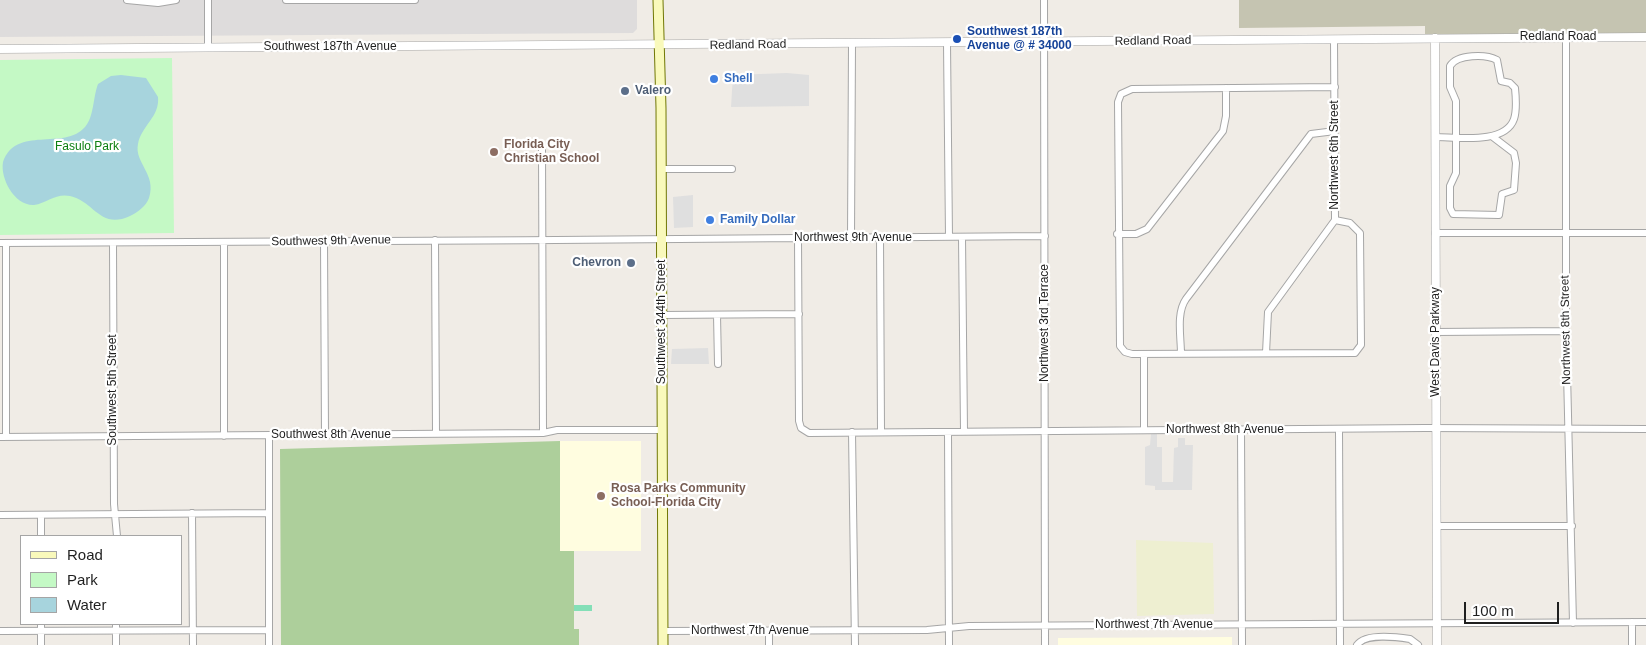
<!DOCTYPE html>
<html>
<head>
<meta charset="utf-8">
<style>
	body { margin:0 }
	#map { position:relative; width:1646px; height:645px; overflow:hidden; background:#f0ece6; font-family:Helvetica,sans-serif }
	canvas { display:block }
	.legend { position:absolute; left:20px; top:535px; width:162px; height:90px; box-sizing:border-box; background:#fff; border:1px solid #a5a5a5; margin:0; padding:6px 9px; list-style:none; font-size:15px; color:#1f1f1f }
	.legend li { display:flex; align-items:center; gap:10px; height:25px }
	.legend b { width:25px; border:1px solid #a5a5a5 }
	.scale { position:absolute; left:1464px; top:602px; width:95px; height:22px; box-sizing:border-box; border:2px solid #1f1f1f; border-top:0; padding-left:6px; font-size:15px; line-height:18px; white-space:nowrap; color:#1f1f1f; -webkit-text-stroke:4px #fff; paint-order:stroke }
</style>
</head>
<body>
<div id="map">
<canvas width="1646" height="645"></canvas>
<ul class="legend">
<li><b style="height:6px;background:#f9f9bb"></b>Road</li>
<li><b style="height:14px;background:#c4f9c5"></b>Park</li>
<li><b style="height:14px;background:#a7d4dd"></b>Water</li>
</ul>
<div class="scale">100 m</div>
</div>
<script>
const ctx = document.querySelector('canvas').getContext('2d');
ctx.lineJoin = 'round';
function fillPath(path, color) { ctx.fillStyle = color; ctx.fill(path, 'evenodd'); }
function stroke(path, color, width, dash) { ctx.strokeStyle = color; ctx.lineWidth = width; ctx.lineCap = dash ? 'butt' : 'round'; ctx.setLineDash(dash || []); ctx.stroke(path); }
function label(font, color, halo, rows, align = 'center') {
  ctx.font = font + ' Helvetica,sans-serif'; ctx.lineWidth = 4.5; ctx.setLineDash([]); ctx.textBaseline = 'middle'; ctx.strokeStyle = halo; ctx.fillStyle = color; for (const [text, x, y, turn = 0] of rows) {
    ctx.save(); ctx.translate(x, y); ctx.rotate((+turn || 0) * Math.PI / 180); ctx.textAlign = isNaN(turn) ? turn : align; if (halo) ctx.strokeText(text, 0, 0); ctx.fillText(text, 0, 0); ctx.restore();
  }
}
const residential = new Path2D(`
	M0,0H637V29L633,33L0,37Z`);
const education = new Path2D(`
	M560,441H641V551H560Z
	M1232,637V645H1058V638Z`);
const construction = new Path2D(`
	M1239,0H1646V34H1425V26L1239,28Z`);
const farmland = new Path2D(`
	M1136,540L1213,543L1214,614L1137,616Z`);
const forest = new Path2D(`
	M560,441V551H574V629H579V645H281L280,449Z`);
const park = new Path2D(`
	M172,58L174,233L0,235V60Z`);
const pitch = new Path2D(`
	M574,605H592V611H574Z`);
const parking = new Path2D(`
	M787,73L809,75V106L731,107L733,75Z
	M693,195V227L674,228L673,197Z
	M708,348L709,364H671L672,349Z
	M1151,434H1157V447H1162V482H1173L1174,448L1178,447V438H1185V445H1193L1192,490H1155V486L1145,485V447L1150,445Z`);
const water = new Path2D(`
	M121,75L146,78L158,97C160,117 141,126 138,144C134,163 157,174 149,198C146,206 138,212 130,216C100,230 94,201 70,196C56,193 47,203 34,205C15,206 0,179 3,162C16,125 64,151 85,127C94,117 93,97 98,84L111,76Z`);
const minor = new Path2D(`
	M127,0L158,3L176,0
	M286,0H415
	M1044,0L1045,645
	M1566,37V331L1573,623
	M947,43L949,237
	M208,48V0
	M1335,87L1132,89L1121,94L1118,102L1120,346L1125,352L1132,354L1355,353L1361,345L1360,233L1350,223L1335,220
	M1435,137C1457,137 1505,145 1514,119C1517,110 1516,98 1515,88L1510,83L1501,81L1497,60C1486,54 1457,54 1450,66V87L1456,101V173L1450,186V208L1453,214L1499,215L1502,194L1514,190L1516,163L1514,153L1493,137
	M542,148L543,433
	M661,169H732
	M1435,233H1646
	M1117,234H1136L1147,229L1223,131L1226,116V88
	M880,237L881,432
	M962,237L964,431
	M798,238L799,421L801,428L809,433L1425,428L1646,429
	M851,238L852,44
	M435,240L436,434
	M324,241L325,435
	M224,242V436
	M0,243C348,241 697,240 1045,236
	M6,243V437
	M113,243L114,504L117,536
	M662,315L799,314
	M717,315L718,364
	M1435,332L1566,331
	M1266,353L1268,312L1335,220L1334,39
	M1181,354C1181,337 1176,313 1186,299L1311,134L1335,131
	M1144,355V430
	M1339,429L1340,645
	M1241,430L1242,645
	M852,432L855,645
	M948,432L949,645
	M0,437L543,433L557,430H662
	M192,513L193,645
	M0,515L269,513
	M41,515V536
	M1437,526H1572
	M1632,622V645
	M41,624V645
	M116,624V645
	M0,631L269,630
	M663,631L927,630L969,626L1646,622
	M269,645V436
	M769,645V631
	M1357,645C1365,633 1397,637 1410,639L1418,645`);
const tertiary = new Path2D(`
	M1435,38L1437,645
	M0,49L1646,37`);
const secondary = new Path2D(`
	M658,0L661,108L663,645`);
const markers = [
	[957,39,5,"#1a4fb4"],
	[714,79,5,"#3f7fe0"],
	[625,91,5,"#5c6f8a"],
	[494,152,5,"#8d6e63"],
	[710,220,5,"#3f7fe0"],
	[631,263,5,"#5c6f8a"],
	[601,496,5,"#8d6e63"]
];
const transitNames = [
	["Southwest 187th",967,32],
	["Avenue @ # 34000",967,46]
];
const streetNames = [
	["Redland Road",1558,37],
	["Redland Road",1153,41,-1],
	["Redland Road",748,45,-1],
	["Southwest 187th Avenue",330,47],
	["Northwest 6th Street",1335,155,-90],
	["Northwest 9th Avenue",853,238],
	["Southwest 9th Avenue",331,241,-1],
	["Southwest 344th Street",662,322,-90],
	["Northwest 3rd Terrace",1045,323,-90],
	["Northwest 8th Street",1566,330,-91],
	["West Davis Parkway",1436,342,-90],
	["Southwest 5th Street",113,390,-90],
	["Northwest 8th Avenue",1225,430],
	["Southwest 8th Avenue",331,435],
	["Northwest 7th Avenue",1154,625],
	["Northwest 7th Avenue",750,631]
];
const shopNames = [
	["Shell",724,79],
	["Family Dollar",720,220]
];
const serviceNames = [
	["Valero",635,91],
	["Chevron",621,263,"right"]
];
const educationNames = [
	["Florida City",504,145],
	["Christian School",504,159],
	["Rosa Parks Community",611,489],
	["School-Florida City",611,503]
];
const parkNames = [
	["Fasulo Park",87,147]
];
fillPath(residential, '#dedcdc');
fillPath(education, '#fffde0');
fillPath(construction, '#c5c4b1');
fillPath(farmland, '#eeefd1');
fillPath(forest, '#adcf9b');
fillPath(park, '#c4f9c5');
fillPath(pitch, '#84dfb7');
fillPath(parking, '#dfdfdf');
fillPath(water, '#a7d4dd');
stroke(minor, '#a6a6a6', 8);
stroke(tertiary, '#a6a6a6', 9);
stroke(secondary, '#717805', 11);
stroke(minor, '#fff', 6);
stroke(tertiary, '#fff', 8);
stroke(secondary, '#f9f9bb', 9);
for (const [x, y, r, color] of markers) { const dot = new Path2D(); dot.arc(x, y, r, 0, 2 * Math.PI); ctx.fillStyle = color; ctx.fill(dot); stroke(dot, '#fff', 2); }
label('bold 12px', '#164399', '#fff', transitNames, 'left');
label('12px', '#1f1f1f', '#fff', streetNames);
label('bold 12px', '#366cbe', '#fff', shopNames, 'left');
label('bold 12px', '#4e5e75', '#fff', serviceNames, 'left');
label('bold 12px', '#785e54', '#fff', educationNames, 'left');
label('12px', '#0c7f10', '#fff', parkNames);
</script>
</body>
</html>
